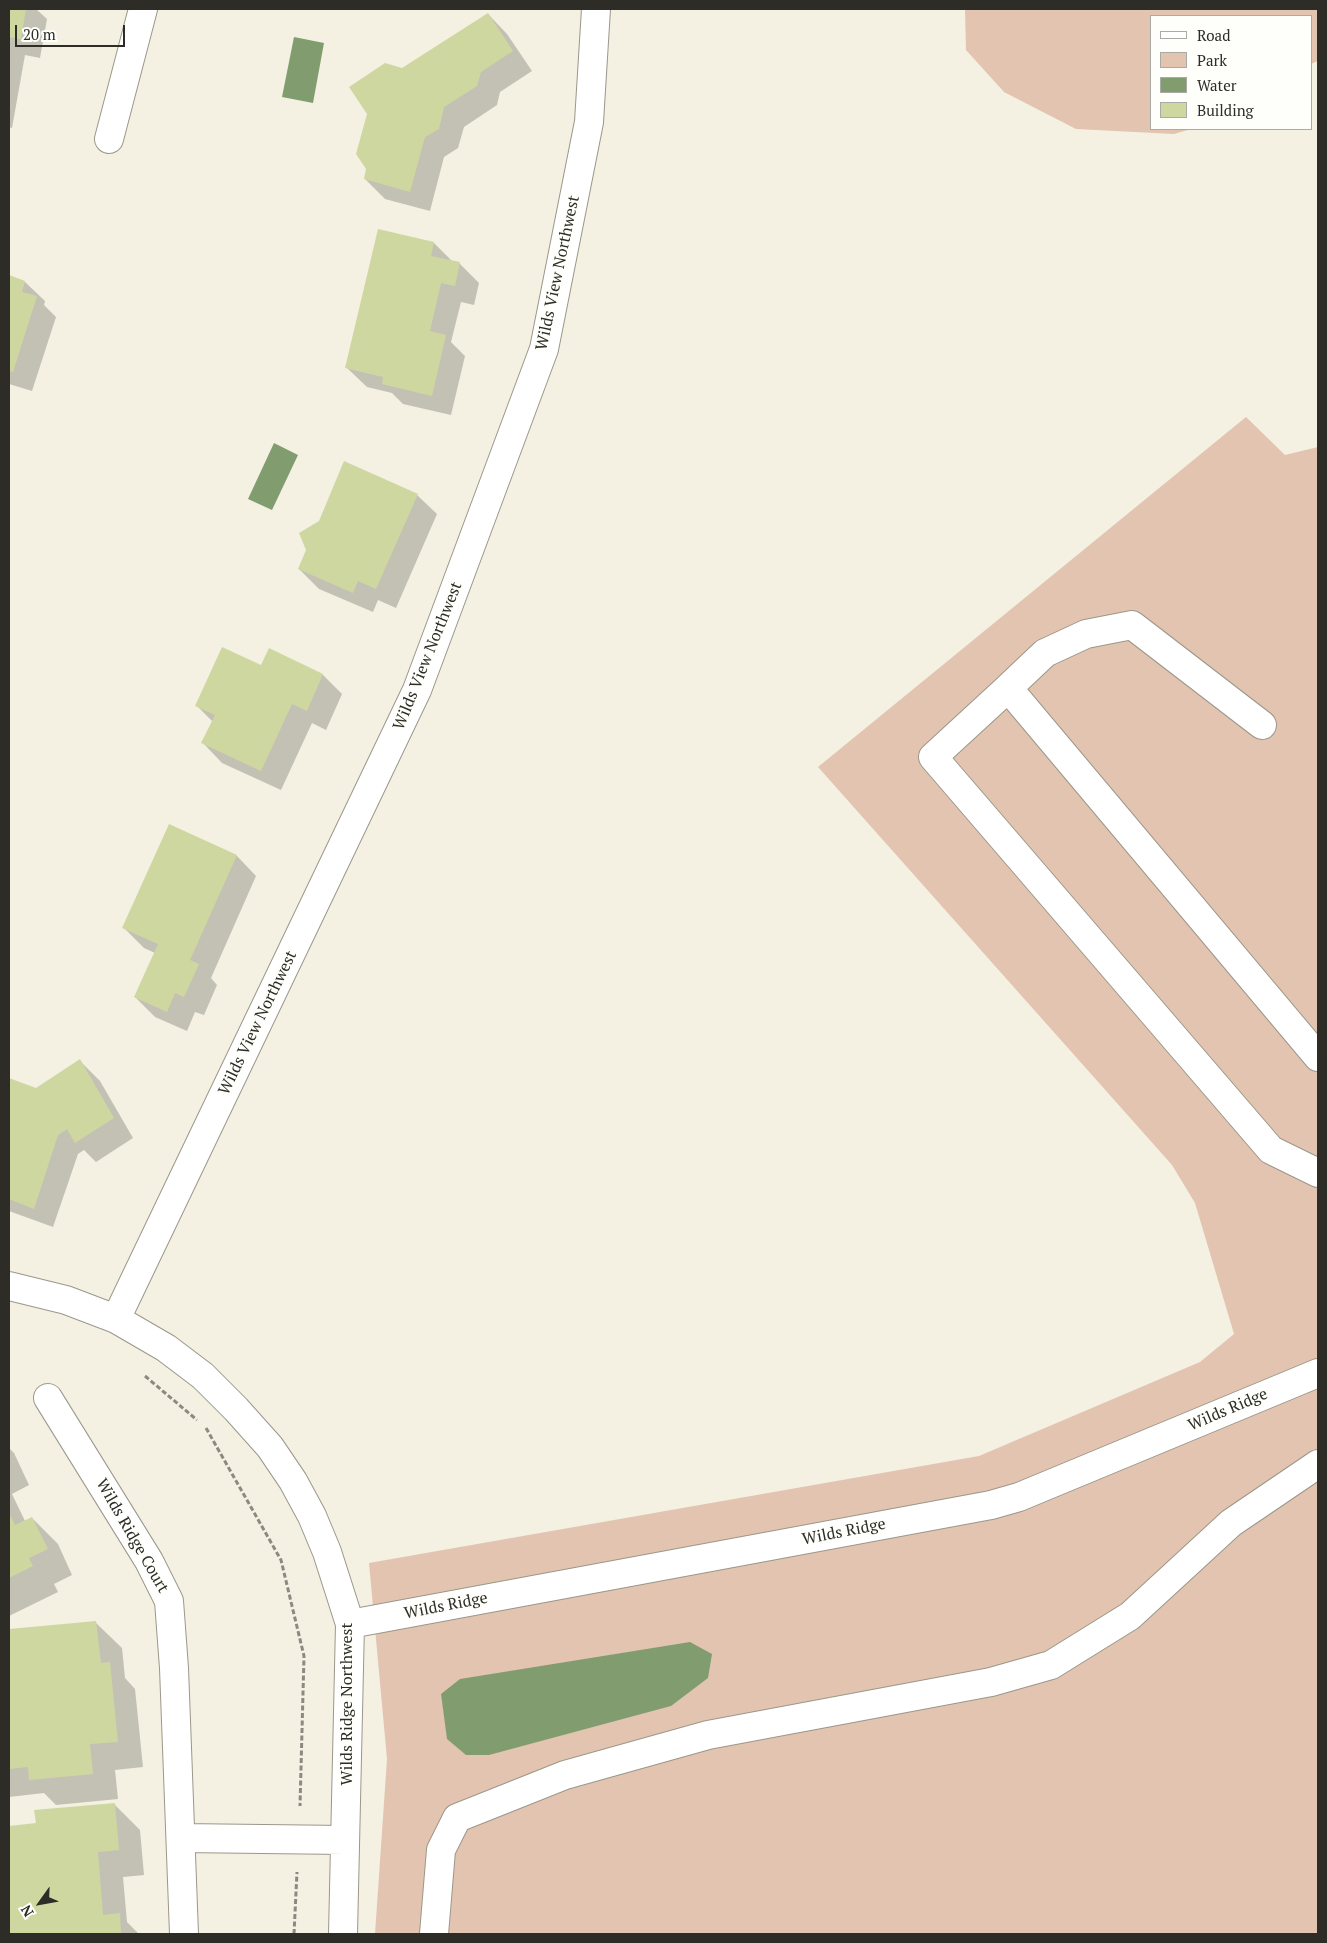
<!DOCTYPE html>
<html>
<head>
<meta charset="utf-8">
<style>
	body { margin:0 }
	#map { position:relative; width:1327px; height:1943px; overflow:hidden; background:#f4f0e2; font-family:"PT Serif",serif }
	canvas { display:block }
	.frame { position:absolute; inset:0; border:10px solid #2d2c26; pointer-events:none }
	.legend { position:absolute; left:1150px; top:15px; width:162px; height:115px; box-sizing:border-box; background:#fefefb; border:1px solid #aaaaa6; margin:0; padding:6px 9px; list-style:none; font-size:15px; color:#2d2c26 }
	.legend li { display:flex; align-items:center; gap:10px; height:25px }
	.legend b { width:25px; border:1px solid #aaaaa6 }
	.north { position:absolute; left:15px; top:1878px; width:50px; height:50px; -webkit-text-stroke:4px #fefefb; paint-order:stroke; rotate:238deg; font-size:14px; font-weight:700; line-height:20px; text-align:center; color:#2d2c26 }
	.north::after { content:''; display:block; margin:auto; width:18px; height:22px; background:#2d2c26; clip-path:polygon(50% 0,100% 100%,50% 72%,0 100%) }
	.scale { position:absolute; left:15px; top:25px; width:110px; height:22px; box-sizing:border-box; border:2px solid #2d2c26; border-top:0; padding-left:6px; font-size:15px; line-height:18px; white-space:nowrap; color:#2d2c26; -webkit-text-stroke:4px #fefefb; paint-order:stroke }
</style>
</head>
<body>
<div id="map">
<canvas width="1327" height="1943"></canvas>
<div class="frame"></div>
<ul class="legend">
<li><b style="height:6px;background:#fff"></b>Road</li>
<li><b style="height:14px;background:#e3c4b0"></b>Park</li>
<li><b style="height:14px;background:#819d70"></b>Water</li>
<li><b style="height:14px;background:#cfd7a1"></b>Building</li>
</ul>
<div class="north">N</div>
<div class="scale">20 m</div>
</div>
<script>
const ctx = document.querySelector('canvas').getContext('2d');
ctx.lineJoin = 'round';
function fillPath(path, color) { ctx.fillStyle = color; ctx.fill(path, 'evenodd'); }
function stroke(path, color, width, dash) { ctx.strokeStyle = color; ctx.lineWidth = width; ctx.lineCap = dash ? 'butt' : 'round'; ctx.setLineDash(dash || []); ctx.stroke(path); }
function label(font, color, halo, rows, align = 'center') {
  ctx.font = font + ' "PT Serif",serif'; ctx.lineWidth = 5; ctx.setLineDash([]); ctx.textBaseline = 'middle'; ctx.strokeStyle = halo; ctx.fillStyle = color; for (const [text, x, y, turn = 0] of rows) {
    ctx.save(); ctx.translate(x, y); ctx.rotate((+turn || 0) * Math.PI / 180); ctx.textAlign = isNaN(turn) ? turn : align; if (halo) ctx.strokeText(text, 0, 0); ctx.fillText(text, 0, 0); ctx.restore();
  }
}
const green = new Path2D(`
	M965,9H1318V61L1311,64V16H1151V129H1191L1174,134L1076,129L1004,92L966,50Z
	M1246,417L1285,455L1318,447V1934H375L387,1759L369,1563L979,1456L1200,1362L1234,1334L1195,1203L1172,1165L818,767Z`);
const water = new Path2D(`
	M294,37L324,43L313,103L282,97Z
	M274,443L298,455L272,510L248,499Z
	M690,1642L712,1654L708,1678L671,1706L489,1755H466L447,1739L441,1694L460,1679Z`);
const shadow = new Path2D(`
	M9,9H36L47,19L40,58L25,55L12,128L9,127Z
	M488,14L507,34L532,71L500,92L497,105L464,127L458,148L444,157L430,211L385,199L365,179L403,69Z
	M379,230L434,243L453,262L460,264L479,283L474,305L461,302L451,342L465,356L451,415L403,404L392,393L367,387L347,368Z
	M9,276L25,282L45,301L44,305L56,317L32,391L9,384Z
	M417,495L437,514L396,608L378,600L373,612L319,589L299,569L307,550Z
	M270,650L323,675L342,694L326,730L312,723L281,790L222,763L203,743L213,722L197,706L261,667Z
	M170,826L237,856L256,876L211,978L217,985L204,1015L195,1012L187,1031L155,1017L135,997L155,953L144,948L124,928Z
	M80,1061L100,1081L133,1138L96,1162L84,1150L78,1154L53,1227L9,1211V1080L36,1090Z
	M9,1448L14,1453L29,1485L12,1494L25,1521L32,1518L58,1544L72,1575L54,1584L58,1592L9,1616Z
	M96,1623L122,1648L125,1678L135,1689L143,1767L115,1770L118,1799L56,1805L44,1793L9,1797V1630Z
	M114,1804L140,1830L144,1875L123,1877L127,1922L139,1934H9V1827L37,1825Z`);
const building = new Path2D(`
	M9,9H26L21,39L9,37Z
	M488,13L513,51L481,72L477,86L444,107L439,129L425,137L410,192L364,179L366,169L356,154L367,114L349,87L385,63L402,68Z
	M378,229L434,242L431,256L460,262L455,286L441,283L430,331L446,335L432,396L382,384L383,377L345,368Z
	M9,275L25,281L22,292L37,296L13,372L9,371Z
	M344,461L418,494L376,589L358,581L353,593L298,569L306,550L299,533L319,521Z
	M222,647L261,665L269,648L323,674L307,711L292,704L261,771L201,743L215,715L195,706Z
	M169,824L237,855L190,960L199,964L184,997L175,993L167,1012L134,997L158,944L122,928Z
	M80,1059L114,1118L75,1143L67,1129L58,1135L34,1209L9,1199V1078L36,1088Z
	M9,1513L15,1525L32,1517L48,1549L29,1558L33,1566L9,1578Z
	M96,1621L101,1663L110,1662L118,1742L90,1744L93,1774L29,1780L28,1767L9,1769V1629Z
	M115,1803L119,1850L98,1852L103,1915L120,1913L121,1934H9V1826L36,1823L34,1810Z`);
const path = new Path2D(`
	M145,1376L197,1420
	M206,1428L281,1560L304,1656L300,1806
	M294,1934L297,1872`);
const minor = new Path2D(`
	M109,139L143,9
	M1008,688L1045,653L1086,634L1132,625L1262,725
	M1318,1057L1008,688L933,757L1271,1150L1318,1173
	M9,1286L66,1300L116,1319L166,1348L203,1376L236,1409L270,1447L293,1481L312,1516L327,1552L350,1624L343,1934
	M116,1319L417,690L544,349L589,122L596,9
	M48,1398L149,1561L169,1601L174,1668L184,1934
	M350,1624L991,1505L1019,1497L1318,1373
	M181,1838L345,1840
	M434,1934L441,1850L457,1818L565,1775L708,1735L991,1682L1051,1665L1130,1616L1231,1523L1318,1464`);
const streetNames = [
	["Wilds View Northwest",558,273,-78],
	["Wilds View Northwest",428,656,-68],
	["Wilds View Northwest",258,1023,-64],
	["Wilds Ridge",1228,1410,-23],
	["Wilds Ridge",844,1532,-11],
	["Wilds Ridge Court",132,1536,60],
	["Wilds Ridge",446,1606,-11],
	["Wilds Ridge Northwest",347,1704,-90]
];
fillPath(green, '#e3c4b0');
fillPath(water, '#819d70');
fillPath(shadow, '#0003');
fillPath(building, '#cfd7a1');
stroke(minor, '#9b978a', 30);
stroke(path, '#8c8a80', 3, [5, 2.5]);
stroke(minor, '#fff', 28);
label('16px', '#2d2c26', '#fefefb', streetNames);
</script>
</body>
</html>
